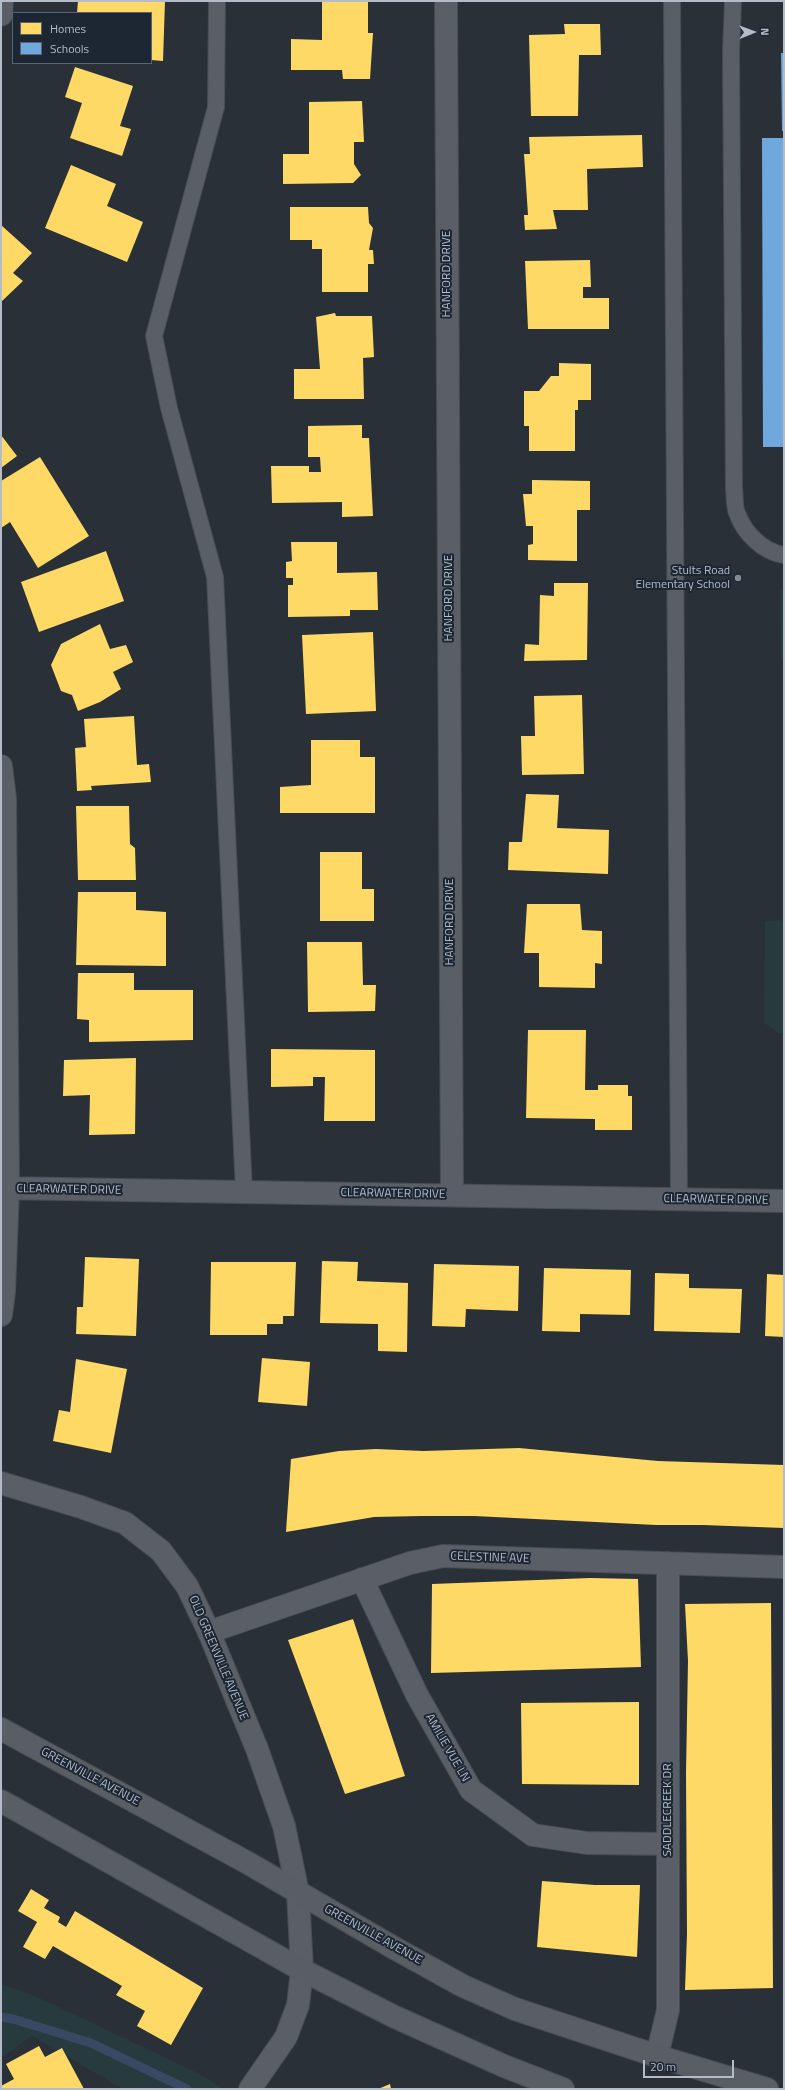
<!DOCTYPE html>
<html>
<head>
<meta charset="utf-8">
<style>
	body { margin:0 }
	#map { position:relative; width:785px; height:2090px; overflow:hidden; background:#2a3038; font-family:"Titillium Web",sans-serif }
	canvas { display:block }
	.frame { position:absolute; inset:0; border:2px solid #b4bcc9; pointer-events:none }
	.legend { position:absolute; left:12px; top:12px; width:140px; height:52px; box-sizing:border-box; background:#1d2633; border:1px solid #59626f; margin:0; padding:5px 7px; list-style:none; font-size:12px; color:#b4bcc9 }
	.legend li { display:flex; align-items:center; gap:8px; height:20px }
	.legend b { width:20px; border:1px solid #59626f }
	.north { position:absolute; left:733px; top:12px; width:40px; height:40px; -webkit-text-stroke:3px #1d2633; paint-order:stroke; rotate:89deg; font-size:11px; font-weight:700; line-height:16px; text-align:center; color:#b4bcc9 }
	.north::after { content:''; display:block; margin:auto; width:14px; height:18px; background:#b4bcc9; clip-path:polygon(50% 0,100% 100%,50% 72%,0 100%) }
	.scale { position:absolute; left:643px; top:2060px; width:91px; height:18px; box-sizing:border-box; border:2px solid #b4bcc9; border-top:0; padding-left:5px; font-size:12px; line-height:14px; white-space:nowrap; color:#b4bcc9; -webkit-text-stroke:3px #1d2633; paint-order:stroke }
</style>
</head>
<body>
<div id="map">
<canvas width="785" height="2090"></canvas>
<div class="frame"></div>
<ul class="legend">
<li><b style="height:11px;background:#ffd966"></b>Homes</li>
<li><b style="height:11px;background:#6fa8dc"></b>Schools</li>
</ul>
<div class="north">N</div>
<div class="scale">20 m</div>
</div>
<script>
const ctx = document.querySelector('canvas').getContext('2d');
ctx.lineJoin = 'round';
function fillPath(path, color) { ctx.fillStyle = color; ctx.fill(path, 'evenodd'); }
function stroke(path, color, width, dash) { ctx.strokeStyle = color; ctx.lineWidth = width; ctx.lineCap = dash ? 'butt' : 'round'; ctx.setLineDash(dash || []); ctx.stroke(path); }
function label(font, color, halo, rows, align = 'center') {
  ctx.font = font + ' "Titillium Web",sans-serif'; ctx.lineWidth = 4; ctx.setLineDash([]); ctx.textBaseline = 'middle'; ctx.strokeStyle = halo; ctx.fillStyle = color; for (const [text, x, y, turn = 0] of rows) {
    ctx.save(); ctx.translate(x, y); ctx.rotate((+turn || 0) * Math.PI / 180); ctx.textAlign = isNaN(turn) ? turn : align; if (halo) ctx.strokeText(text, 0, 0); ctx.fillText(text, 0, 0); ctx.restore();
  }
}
const green = new Path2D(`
	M780,589H784V659H781Z
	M784,920V1033H778L764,1023L765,921Z
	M1,1984L35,1996L200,2074L224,2089H123L32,2036L1,2058Z`);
const homes = new Path2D(`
	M78,1H165L163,61L151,60V13H77Z
	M322,1H368V33H373L370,79H343L342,70H291V39L322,40Z
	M564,24H600L601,55H579L578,116H531L529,35L565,34Z
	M75,67L133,86L120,126L131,129L122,156L70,138L82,103L65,97Z
	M362,101L364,142H354V164L361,175L353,183L283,184V154H309V102Z
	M642,135L643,167L587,169L588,210H553L557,229L525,230L524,215H528L524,154H530L529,137Z
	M71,165L116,184L107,206L143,222L127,262L45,228Z
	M290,207H368L369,223L373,228L369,250H373L374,264H368V292H322V249H312V240H290Z
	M1,225L32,253L13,273L23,281L1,302Z
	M590,260L591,287H583V298H609V329H528L525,261Z
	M335,313L336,316H372L374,357L363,358L364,399H294V369H320L316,317Z
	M559,363L591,364V400H578V410H575V451H529V426H524V391H539L551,376H559Z
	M362,425V438H369L373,516L342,517V502L272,503L271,466H309V472H321L320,457H308V426Z
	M1,435L17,456L1,468Z
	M40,457L89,536L38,568L10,522L1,528V481Z
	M532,480L590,481V510H577V561L528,560V545L533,544V526H526L523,494H532Z
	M291,542H337V573L377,572L378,610H350V616L288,617V585H293V578H286V562L292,561Z
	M106,551L124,601L39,632L21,582Z
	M554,583H588L587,660L524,661L525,644L539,645L540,595L554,596Z
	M100,624L110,649L126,645L133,662L113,672L121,689L100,702L78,711L72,695L61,691L51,665L61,644Z
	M373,632L376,711L306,714L302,635Z
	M582,695L584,774L522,775L521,736H535L534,696Z
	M134,716L137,765L149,764L151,782L91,786L92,790L77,791L75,748L86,747L84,719Z
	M311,740H360V757H375V813H280V787L311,785Z
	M526,794L559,795L557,828L609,830L608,874L508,870L509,842H522Z
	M76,806H129L130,844L135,848L136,880H78Z
	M320,852H362V889H374V921H320Z
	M78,892H136V910L166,912V966L76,965Z
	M527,904H580L582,930L602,931V964L595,963V988L539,987V953H524Z
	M307,942H362L363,985H376L375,1011L308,1012Z
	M78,973H134V990H193V1040L89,1042V1020L77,1019Z
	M528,1030H586L585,1090H598V1085H628V1096H632V1130H595V1119L526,1118Z
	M271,1049L375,1050V1121H324L325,1077H313V1086L271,1087Z
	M136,1058L135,1134L89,1135L90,1095L63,1096L64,1060Z
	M85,1257L139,1259L136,1336L76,1334L77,1307H83Z
	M322,1261L358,1262L357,1281L408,1283L407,1352L378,1351V1324L320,1323Z
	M211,1262H296L294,1316H283V1324H267V1335H210Z
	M434,1264L519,1266L518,1311L466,1309L465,1327L432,1326Z
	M544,1268L631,1270L630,1315L580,1314V1332L542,1331Z
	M655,1273L689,1274V1288L742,1289L740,1333L654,1331Z
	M767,1274L784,1275V1337L765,1336Z
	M262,1358L310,1362L307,1406L258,1402Z
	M76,1359L127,1369L111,1453L53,1441L59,1410L70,1412Z
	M519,1448L658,1461L784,1465V1528L703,1525H656L474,1516H421L374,1517L286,1532L291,1459L339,1451L376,1449L423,1451Z
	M590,1578L638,1579L641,1667L431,1673L432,1584Z
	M771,1603L773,1988L685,1990L687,1934L686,1773L688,1661L685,1604Z
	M353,1619L405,1776L345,1794L288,1640Z
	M639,1702V1785L522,1784L521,1703Z
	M542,1881L595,1885H640L637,1957L537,1947Z
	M31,1889L49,1900L44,1908L60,1917L58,1922L66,1927L75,1911L203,1988L171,2045L137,2026L145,2011L116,1995L122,1986L53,1946L45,1959L23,1947L37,1922L18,1911Z
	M39,2046L45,2057L62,2048L84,2089H1V2086L14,2079L6,2064Z
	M390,2084L391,2089H378Z`);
const schools = new Path2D(`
	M781,53H784V131H782Z
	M762,138H784V447H763Z`);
const stream = new Path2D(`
	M1,2017L13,2019L91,2043L187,2089`);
const service = new Path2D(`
	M217,1L216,107L154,336L169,408L215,577L244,1192
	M672,1L679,1199
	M733,1L731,52L734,488C735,495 734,506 737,513C744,533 763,552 784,555`);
const minor = new Path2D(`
	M446,1L452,1195
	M1,15L2,1
	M1,766L5,798L8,1189L4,1292L1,1315
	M1,1188L784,1201
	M362,1579L417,1695L471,1790L533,1835L587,1843L668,1844
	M209,1632L410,1563L443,1556L784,1567
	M657,2056L668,2010V1563`);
const tertiary = new Path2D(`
	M1,1483L81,1507L125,1523L161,1551L187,1586L209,1632L257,1749L284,1826L298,1893L302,1970L298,2005L286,2037L250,2089`);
const secondary = new Path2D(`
	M1,1729L248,1863L396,1949L463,1986L515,2009L657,2056L767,2089
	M1,1801L302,1970L395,2017L504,2066L563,2089`);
const markers = [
	[738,578,4,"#848b96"]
];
const streetNames = [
	["HANFORD DRIVE",447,274,-90],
	["HANFORD DRIVE",449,598,-90],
	["HANFORD DRIVE",450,922,-90],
	["CLEARWATER DRIVE",69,1190,1],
	["CLEARWATER DRIVE",393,1194,1],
	["CLEARWATER DRIVE",716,1200,1],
	["CELESTINE AVE",490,1558,2],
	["OLD GREENVILLE AVENUE",218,1658,67],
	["AMILIE VUE LN",447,1748,60],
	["GREENVILLE AVENUE",90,1777,28],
	["SADDLECREEK DR",668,1810,-90],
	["GREENVILLE AVENUE",373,1935,29]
];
const poiNames = [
	["Stults Road",730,571],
	["Elementary School",730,585]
];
fillPath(green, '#273a3e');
fillPath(homes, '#ffd966');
fillPath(schools, '#6fa8dc');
stroke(stream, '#384963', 9);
stroke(service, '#484c53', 18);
stroke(minor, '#484c53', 24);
stroke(tertiary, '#484c53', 24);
stroke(secondary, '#484c53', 24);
stroke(service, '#5a5e66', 16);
stroke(minor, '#5a5e66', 22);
stroke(tertiary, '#5a5e66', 22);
stroke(secondary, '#595d64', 22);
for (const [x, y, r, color] of markers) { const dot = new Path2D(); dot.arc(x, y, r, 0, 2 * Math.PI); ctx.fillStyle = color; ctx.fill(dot); stroke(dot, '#1d2633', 1.5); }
label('12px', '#b4bcc9', '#1d2633', streetNames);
label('12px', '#b4bcc9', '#1d2633', poiNames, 'right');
</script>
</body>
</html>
